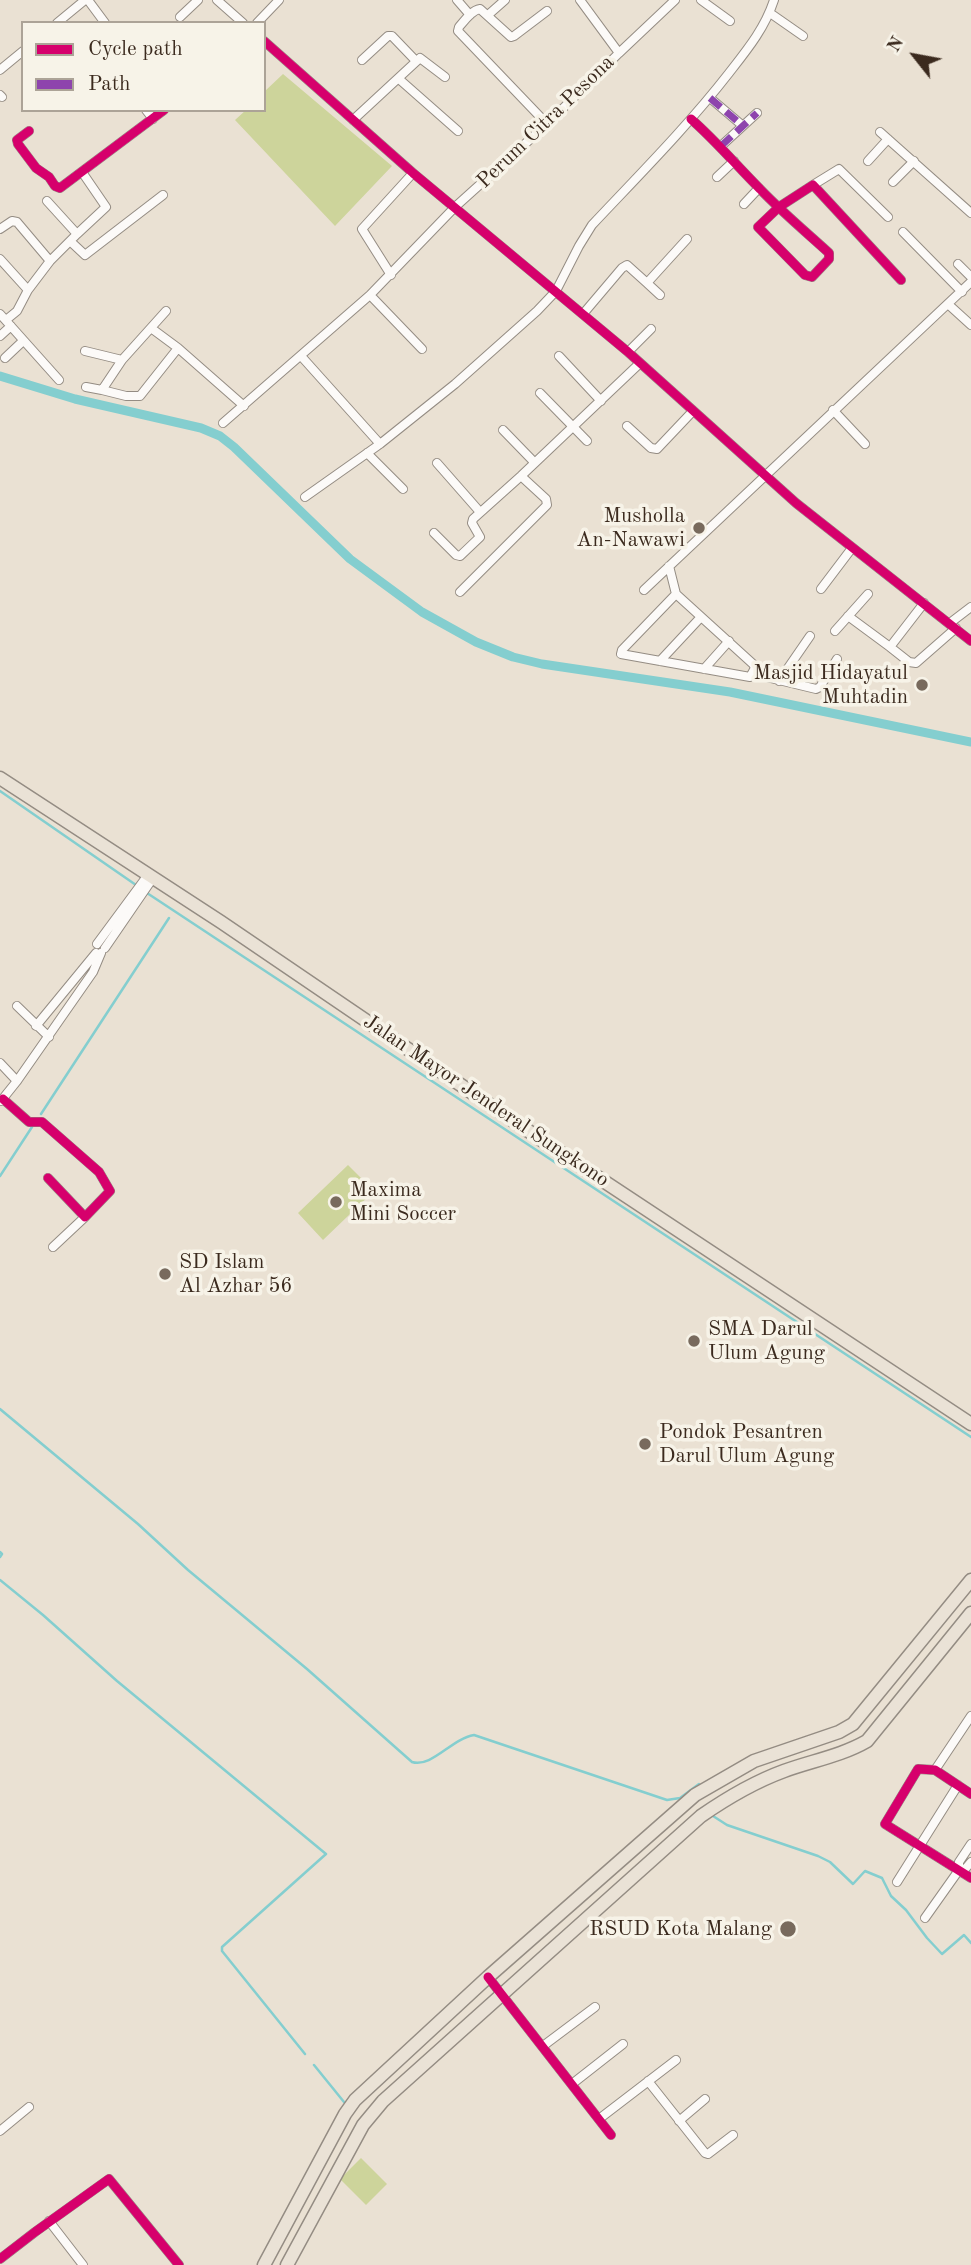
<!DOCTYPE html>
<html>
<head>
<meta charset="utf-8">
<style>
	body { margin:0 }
	#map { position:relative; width:971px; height:2265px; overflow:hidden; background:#eae1d3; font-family:"Old Standard TT",serif }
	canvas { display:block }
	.legend { position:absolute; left:21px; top:21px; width:245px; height:91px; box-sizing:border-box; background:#f7f3e8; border:2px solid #aca397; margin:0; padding:9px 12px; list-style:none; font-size:21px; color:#3b2a1e }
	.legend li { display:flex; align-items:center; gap:14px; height:35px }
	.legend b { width:35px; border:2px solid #aca397 }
	.north { position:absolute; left:880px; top:21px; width:70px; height:70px; -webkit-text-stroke:5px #f7f3e8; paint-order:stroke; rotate:301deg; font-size:19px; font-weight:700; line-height:28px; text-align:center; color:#3b2a1e }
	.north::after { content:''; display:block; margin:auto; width:24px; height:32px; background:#3b2a1e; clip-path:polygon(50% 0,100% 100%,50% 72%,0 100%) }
</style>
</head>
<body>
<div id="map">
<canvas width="971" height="2265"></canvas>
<ul class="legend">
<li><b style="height:9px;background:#d6006c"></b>Cycle path</li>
<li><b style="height:9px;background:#8e44ad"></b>Path</li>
</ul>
<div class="north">N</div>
</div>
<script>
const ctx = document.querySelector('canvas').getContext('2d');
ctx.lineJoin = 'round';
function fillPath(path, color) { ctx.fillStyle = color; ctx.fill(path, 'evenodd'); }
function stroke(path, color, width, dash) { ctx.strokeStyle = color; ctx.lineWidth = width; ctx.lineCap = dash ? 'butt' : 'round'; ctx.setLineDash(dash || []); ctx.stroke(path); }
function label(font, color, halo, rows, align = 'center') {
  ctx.font = font + ' "Old Standard TT",serif'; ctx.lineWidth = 7; ctx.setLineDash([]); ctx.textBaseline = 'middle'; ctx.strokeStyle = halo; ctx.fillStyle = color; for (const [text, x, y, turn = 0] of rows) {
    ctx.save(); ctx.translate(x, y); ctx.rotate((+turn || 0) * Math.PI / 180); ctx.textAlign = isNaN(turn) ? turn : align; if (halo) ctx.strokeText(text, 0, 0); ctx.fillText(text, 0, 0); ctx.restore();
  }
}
const green = new Path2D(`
	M283,74L392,166L335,226L235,120L246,110H264V92Z
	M348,1165L374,1191L323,1240L298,1213Z
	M361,2158L387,2184L366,2205L340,2179Z`);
const stream = new Path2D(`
	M0,791L136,885
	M147,893L971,1437
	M41,1114L169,918
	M0,1176L32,1127
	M0,1409L138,1524L188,1570L307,1669L412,1762C432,1768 451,1739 474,1735L667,1800L680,1798L699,1784
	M0,1552L2,1554L0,1557
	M0,1580L43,1615L117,1681L326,1854L222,1947V1951L305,2054
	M713,1816L727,1825L818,1856L830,1862L853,1884L865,1871L882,1878L891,1896L906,1910L927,1938L942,1954L964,1935L971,1943
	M314,2065L344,2102`);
const canal = new Path2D(`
	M0,376L75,399L201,428L220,436L234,447L350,559L422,612L476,642L513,657L542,664L730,692L971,742`);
const street = new Path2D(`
	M88,0L105,23
	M217,0L243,23
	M457,0L470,15
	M701,0L730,21
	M547,11L514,36L511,37L480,9C472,10 464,21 459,27L458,31L547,124
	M770,13L803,36
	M488,15L505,0
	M180,17L198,0
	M57,23L85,0
	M257,23L279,0
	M264,41L413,173L628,352L796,503L971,641
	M619,53L675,0
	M362,60L388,36H392L416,61
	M0,70L23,51
	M399,79L458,131
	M0,95L2,97
	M710,98L743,126
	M146,110L153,119
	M691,119C716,141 737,166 760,189C782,212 806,232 829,253V259L812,277L805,275L758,227L779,207L813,185L901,280
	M353,120L420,58L445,77
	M29,131L17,140L18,144L36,168L49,177L55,186L60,188L164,110
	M880,132L971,213
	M721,146L757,113
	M868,161L888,139
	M717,177L734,161
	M893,182L914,161
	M813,185L839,169L888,217
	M47,201L77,234L70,241L85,255L163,195
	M744,204L759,188
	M0,229L12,221L17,222L50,261L28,290L17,311L6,320
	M903,232L962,292
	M77,234L106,207L82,172
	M0,259L28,290
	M50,261L70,241
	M958,264L971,277
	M391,275L362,229L413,173
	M647,283L660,295
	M370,295L422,349
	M949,305L971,325
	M0,314L59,380
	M583,314L622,268L627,265L647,283L687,239
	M151,328L178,348L244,406
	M0,336L11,326
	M85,351L122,360L166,311
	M628,352L651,329
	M301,356L380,444
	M559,356L601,401
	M5,358L23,341
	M86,387L102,390L122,360
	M102,390L126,396H140L178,348
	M540,393L587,441
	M833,410L865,444
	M223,423L370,295L455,207L547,124L619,53L580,0
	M627,426L651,448L657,449L693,411
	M503,430L535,463
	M367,453L403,489
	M437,463L480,512
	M305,497L380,444L455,384L537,311L556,291L579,246L592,225C639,175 687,127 729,73C747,50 765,28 774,0
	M434,533L456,555L460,556L480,537L472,523L473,519L521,476L639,364
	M669,566L676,594
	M821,589L852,548
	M644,590L971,282
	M460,592L547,505L546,499L521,476
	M676,594L753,664L755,668L750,677L621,654L622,650Z
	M848,616L890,647L924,603
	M950,623L971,607
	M835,631L868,594
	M890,647L909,662L916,663L956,628
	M660,661L701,617
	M704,669L729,641
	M754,674L816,689L820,687L837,659
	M779,681L810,636
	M97,944L148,875
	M105,948L153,878
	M17,1006L49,1037
	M36,1026L96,953
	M0,1063L17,1081
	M3,1099L29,1122H42L99,1172L110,1191L85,1217L48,1178
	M1,1101L17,1081L93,972L101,953
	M53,1247L85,1217
	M935,1770L971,1716
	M971,1794L935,1770L918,1769L885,1824L971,1878
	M959,1870L966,1868L971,1862
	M897,1882L958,1785
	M925,1918L959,1870V1862L971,1844
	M488,1977L611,2135
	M543,2046L595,2007
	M648,2081L705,2153L708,2154L733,2135
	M572,2084L623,2044
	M599,2119L676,2060
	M679,2121L705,2099
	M0,2131L29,2107
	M49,2221L83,2265
	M0,2259L35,2232L109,2179L179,2265`);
const primary = new Path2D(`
	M0,778L221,922L549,1145L971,1424
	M264,2265L345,2114L355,2100L488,1977L695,1795L754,1761L839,1732L853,1724L971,1580
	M287,2265L363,2125L383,2101L701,1816C727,1798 754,1782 784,1771C811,1761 841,1756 867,1741L971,1613`);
const quiet = new Path2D(`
	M710,98L743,126
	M721,146L757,113`);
const cycleway = new Path2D(`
	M264,41L413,173L628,352L796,503L971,641
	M691,119C716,141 737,166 760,189C782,212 806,232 829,253V259L812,277L805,275L758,227L779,207L813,185L901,280
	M29,131L17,140L18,144L36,168L49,177L55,186L60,188L164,110
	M3,1099L29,1122H42L99,1172L110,1191L85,1217L48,1178
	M971,1794L935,1770L918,1769L885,1824L971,1878
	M488,1977L611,2135
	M0,2259L35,2232L109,2179L179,2265`);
const markers = [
	[699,528,7,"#786a5d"],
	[922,685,7,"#786a5d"],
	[336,1202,7,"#786a5d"],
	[165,1274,7,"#786a5d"],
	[694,1341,7,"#786a5d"],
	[645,1444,7,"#786a5d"],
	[788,1929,9,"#786a5d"]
];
const streetNames = [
	["Perum Citra Pesona",546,122,-44],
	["Jalan Mayor Jenderal Sungkono",486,1101,34]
];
const poiNames = [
	["Musholla",685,516,"right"],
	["An-Nawawi",685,540,"right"],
	["Masjid Hidayatul",908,673,"right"],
	["Muhtadin",908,697,"right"],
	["Maxima",350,1190],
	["Mini Soccer",350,1214],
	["SD Islam",179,1262],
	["Al Azhar 56",179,1286],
	["SMA Darul",708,1329],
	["Ulum Agung",708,1353],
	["Pondok Pesantren",659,1432],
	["Darul Ulum Agung",659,1456],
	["RSUD Kota Malang",772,1929,"right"]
];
fillPath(green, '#cdd49b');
stroke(stream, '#84cecf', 2.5);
stroke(canal, '#84cecf', 9);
stroke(street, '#948c83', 10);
stroke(primary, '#948c83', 15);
stroke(street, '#fcfaf8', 8);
stroke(primary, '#eae2d6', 12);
stroke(quiet, '#8e44ad', 7, [14, 7]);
stroke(cycleway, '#d6006c', 9);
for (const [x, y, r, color] of markers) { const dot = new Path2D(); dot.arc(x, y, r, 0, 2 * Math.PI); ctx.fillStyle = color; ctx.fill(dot); stroke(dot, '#f7f3e8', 2.5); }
label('21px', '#3b2a1e', '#f7f3e8', streetNames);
label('21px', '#3b2a1e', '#f7f3e8', poiNames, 'left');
</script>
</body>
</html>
